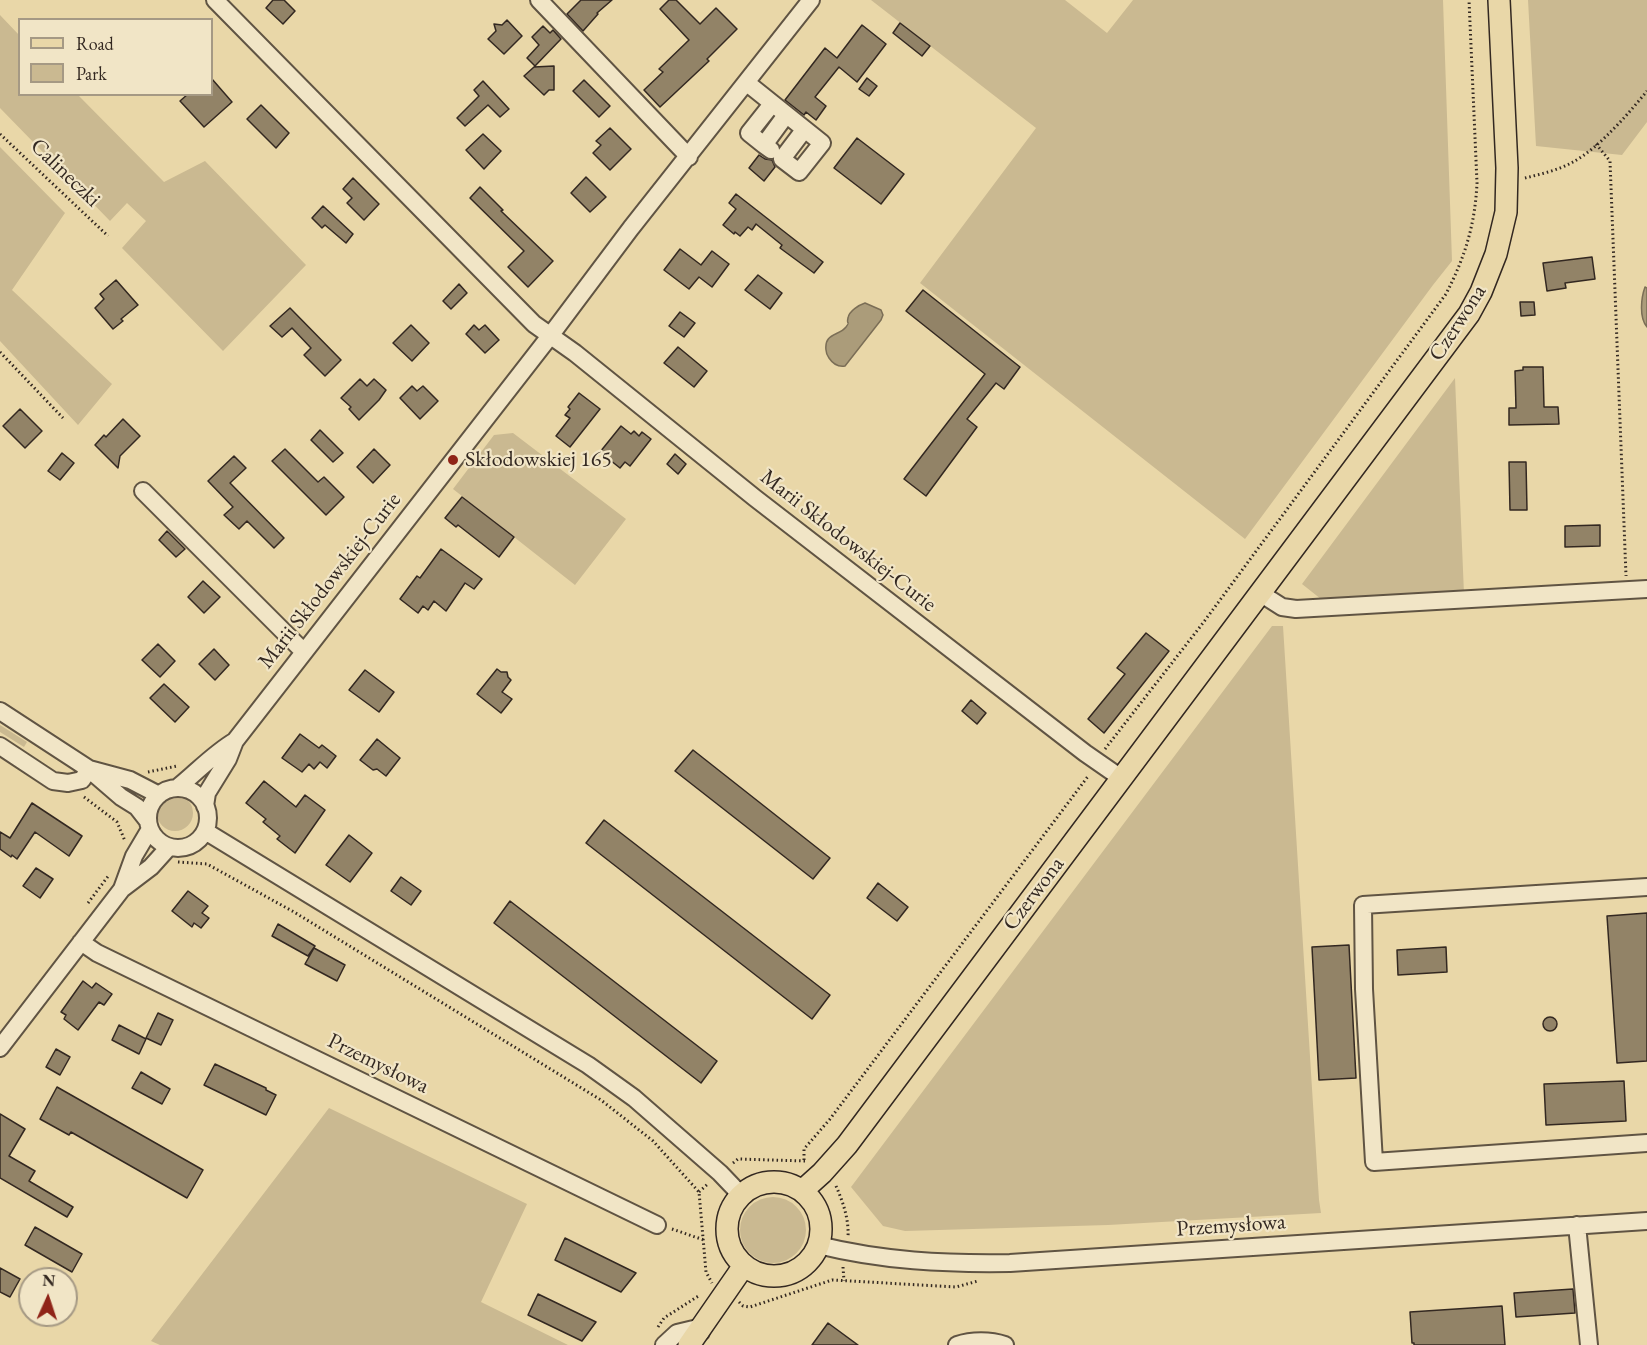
<!DOCTYPE html>
<html>
<head>
<meta charset="utf-8">
<style>
	body { margin:0 }
	#map { position:relative; width:1647px; height:1345px; overflow:hidden; background:#e9d7a8; font-family:"EB Garamond",serif }
	canvas { display:block }
	.legend { position:absolute; left:18px; top:18px; width:195px; height:78px; box-sizing:border-box; background:#f1e5c6; border:2px solid #a59984; margin:0; padding:8px 10px; list-style:none; font-size:18px; color:#332821 }
	.legend li { display:flex; align-items:center; gap:12px; height:30px }
	.legend b { width:30px; border:2px solid #a59984 }
	.north { position:absolute; left:18px; top:1267px; width:60px; height:60px; box-sizing:border-box; background:#f1e5c6; border:2px solid #a59984; border-radius:50%; rotate:3deg; font-size:16px; font-weight:700; line-height:24px; text-align:center; color:#332821 }
	.north::after { content:''; display:block; margin:auto; width:21px; height:27px; background:#8f2418; clip-path:polygon(50% 0,100% 100%,50% 72%,0 100%) }
</style>
</head>
<body>
<div id="map">
<canvas width="1647" height="1345"></canvas>
<ul class="legend">
<li><b style="height:8px;background:#e9d7a8"></b>Road</li>
<li><b style="height:16px;background:#cab991"></b>Park</li>
</ul>
<div class="north">N</div>
</div>
<script>
const ctx = document.querySelector('canvas').getContext('2d');
ctx.lineJoin = 'round';
function fillPath(path, color) { ctx.fillStyle = color; ctx.fill(path, 'evenodd'); }
function stroke(path, color, width, dash) { ctx.strokeStyle = color; ctx.lineWidth = width; ctx.lineCap = dash ? 'butt' : 'round'; ctx.setLineDash(dash || []); ctx.stroke(path); }
function label(font, color, halo, rows, align = 'center') {
  ctx.font = font + ' "EB Garamond",serif'; ctx.lineWidth = 4.5; ctx.setLineDash([]); ctx.textBaseline = 'middle'; ctx.strokeStyle = halo; ctx.fillStyle = color; for (const [text, x, y, turn = 0] of rows) {
    ctx.save(); ctx.translate(x, y); ctx.rotate((+turn || 0) * Math.PI / 180); ctx.textAlign = isNaN(turn) ? turn : align; if (halo) ctx.strokeText(text, 0, 0); ctx.fillText(text, 0, 0); ctx.restore();
  }
}
const green = new Path2D(`
	M871,0H1065L1107,33L1133,0H1443L1452,261L1433,285L1245,539L920,283L1036,128Z
	M1528,0H1647V122L1622,155L1536,146Z
	M0,15L19,35L20,94L78,95L164,182L205,161L306,265L223,351L122,248L146,221L127,203L110,221L0,108Z
	M0,147L65,213L12,290L112,384L78,425L0,341Z
	M1455,378L1464,594L1326,603L1302,584Z
	M513,433L626,519L575,585L453,489L494,435Z
	M1272,626H1283L1319,1200L1321,1213L1108,1225L905,1231L883,1226L851,1187Z
	M0,725L27,742L24,747L0,732Z
	M157 813a18 18 0 1 1 36 0a18 18 0 1 1-36 0Z
	M329,1108L527,1204L481,1302L568,1345H160L151,1341Z
	M740 1230a33 33 0 1 1 66 0a33 33 0 1 1-66 0Z`);
const water = new Path2D(`
	M1645,287L1647,288V327C1639,318 1641,298 1645,287Z
	M865,303L881,310L883,315L881,320L845,366C839,367 833,364 829,358C827,355 826,353 826,350C824,333 839,336 846,327C851,320 846,326 848,318C849,311 859,305 865,303Z`);
const building = new Path2D(`
	M273,0H284L295,11L283,24L266,8Z
	M581,0H612L597,13L598,14L583,31L567,14Z
	M669,0H676L700,24L716,8L737,29L707,59L709,61L660,107L644,90L663,72L659,69L689,40L660,9Z
	M507,20L522,36L504,54L488,39L496,31L494,24L502,25Z
	M900,23L930,46L922,56L893,33Z
	M862,25L886,44L857,82L839,67L815,97L826,106L816,120L806,112L804,115L785,100L825,48L837,58Z
	M543,26L550,33L553,30L561,39L535,66L527,58L539,45L532,37Z
	M554,66V90H549L544,95L524,76L534,67Z
	M867,78L877,86L869,96L859,89Z
	M212,79L232,102L204,127L180,101L188,94H212Z
	M584,80L610,106L599,117L573,91Z
	M483,81L509,109L500,117L488,105L465,126L457,118L479,96L474,90Z
	M261,105L289,133L276,148L247,119Z
	M610,128L631,149L610,170L593,153L601,145L596,141Z
	M483,134L501,151L484,169L466,150Z
	M857,138L904,174L881,204L834,168Z
	M759,155L765,159L772,160L775,167L764,181L749,168Z
	M586,177L606,197L590,212L571,193Z
	M353,178L379,204L364,220L347,203L352,198L343,189Z
	M480,187L503,210L501,211L553,261L528,287L508,267L524,251L470,198Z
	M736,194L823,262L814,273L780,248L782,245L756,224L752,230L748,227L740,236L735,232L734,234L723,225L736,209L729,203Z
	M323,206L353,234L346,243L325,225L322,228L312,218Z
	M680,249L701,265L712,251L729,264L712,287L699,277L689,289L664,270Z
	M1592,257L1595,279L1565,283L1566,288L1547,291L1543,263Z
	M758,275L782,293L770,309L745,290Z
	M116,280L138,305L121,319L123,321L113,329L95,308L104,299L100,294Z
	M459,284L467,293L451,309L443,301Z
	M923,290L1020,367L1004,389L996,383L967,419L977,427L926,496L904,479L985,374L906,311Z
	M1520,302H1534L1535,315L1521,316Z
	M290,308L341,360L325,376L304,355L311,348L292,328L282,337L270,326Z
	M680,312L695,323L684,337L669,326Z
	M411,325L429,343L412,361L393,343Z
	M474,325L479,330L485,325L499,340L485,353L466,334Z
	M678,347L707,371L694,387L664,363Z
	M1523,367H1543L1544,407H1558L1559,424L1509,425V408H1516L1515,371L1523,370Z
	M360,379L367,386L374,379L386,390L379,400L359,420L349,409L351,407L341,398Z
	M412,386L417,391L423,386L438,401L420,419L400,398Z
	M579,393L600,409L570,447L556,436L570,418L565,415L570,409L568,407Z
	M20,409L42,431L25,448L3,426Z
	M123,419L140,436L120,456L118,468L95,445L104,435L106,437Z
	M621,426L631,434L634,431L639,436L642,432L651,439L630,466L625,462L620,468L600,452Z
	M320,430L343,453L333,462L311,440Z
	M285,449L318,482L324,477L344,497L326,515L272,461Z
	M374,449L390,465L373,483L357,467Z
	M62,453L74,463L60,480L48,471Z
	M675,454L686,464L678,474L667,464Z
	M234,456L246,468L230,483L284,538L274,548L247,521L239,529L224,515L233,507L208,481Z
	M1509,462H1526L1527,510H1510Z
	M462,497L514,537L499,557L458,525L456,527L445,518Z
	M1600,525V546L1565,547V526Z
	M167,531L185,549L176,557L159,540Z
	M441,549L482,579L474,589L465,583L446,611L434,601L428,610L423,606L418,613L400,599L417,576L420,578Z
	M203,581L220,597L204,613L188,597Z
	M1146,633L1169,651L1104,733L1088,719L1125,674L1117,668Z
	M158,644L175,661L160,677L142,660Z
	M214,649L229,665L215,680L199,664Z
	M497,669L501,672H507L508,677L511,680L502,692L512,699L501,713L477,694Z
	M365,670L394,692L379,712L349,690Z
	M164,684L189,707L175,722L150,698Z
	M971,700L986,713L977,724L962,711Z
	M300,734L319,748L322,745L336,756L327,768L320,762L314,769L309,764L302,772L282,758Z
	M377,739L400,758L386,776L377,769L373,770L360,760Z
	M693,750L830,858L813,879L675,771Z
	M264,781L296,807L305,795L325,810L295,853L277,839L280,836L263,822L266,819L246,803Z
	M32,803L82,836L69,856L35,832L17,859L12,855L11,857L0,849V832L10,838Z
	M604,820L830,995L812,1019L586,843Z
	M349,835L372,853L350,882L326,865Z
	M36,868L53,879L40,898L23,886Z
	M401,877L421,891L411,905L391,891Z
	M878,883L908,907L897,921L867,898Z
	M188,891L208,906L202,913L209,918L201,928L194,923L192,927L172,911Z
	M510,901L717,1061L701,1083L494,923Z
	M1647,913V1061L1617,1063L1607,916Z
	M278,924L315,946L308,956L272,936Z
	M1349,945L1356,1078L1319,1080L1312,947Z
	M1446,947L1447,972L1398,975L1397,950Z
	M314,948L345,965L337,981L305,964Z
	M83,981L92,988L96,983L112,994L104,1005L99,1002L78,1030L64,1019L66,1015L61,1012Z
	M158,1013L173,1020L161,1045L146,1038Z
	M1543 1024a7 7 0 1 1 14 0a7 7 0 1 1-14 0Z
	M119,1025L146,1039L139,1054L112,1040Z
	M56,1049L70,1057L60,1075L46,1067Z
	M215,1064L266,1088V1090L276,1095L266,1115L204,1085Z
	M141,1072L170,1089L162,1104L132,1088Z
	M1624,1081L1626,1121L1546,1125L1544,1084Z
	M57,1087L203,1170L187,1198L71,1132L69,1135L40,1119Z
	M0,1114L25,1129L9,1156L35,1171L29,1181L73,1207L67,1217L0,1178Z
	M35,1227L82,1254L72,1272L25,1245Z
	M565,1238L636,1273L621,1292L555,1260Z
	M0,1268L20,1279L10,1297L0,1292Z
	M1573,1289L1575,1313L1516,1317L1514,1293Z
	M538,1294L596,1322L582,1341L528,1315Z
	M1502,1306L1505,1345H1414V1343H1412L1410,1312Z
	M828,1323L858,1345H812Z`);
const path = new Path2D(`
	M0,134L108,236
	M1596,144L1610,161L1626,576
	M1525,178C1541,174 1559,170 1573,162C1599,148 1629,113 1647,91
	M0,352L63,418
	M1105,749L1203,623L1446,294C1465,257 1475,225 1477,183L1469,0
	M148,772L177,766
	M84,797L117,822L125,841
	M178,862L207,864L294,912L601,1100L653,1141L699,1192L706,1272L712,1283
	M88,903L109,875
	M804,1160V1149L830,1119L1089,775
	M733,1163L738,1159L805,1161
	M836,1186C843,1202 849,1219 848,1237
	M699,1192L709,1183
	M672,1229L704,1240
	M843,1267L844,1281
	M739,1302L743,1306L750,1307L832,1280L956,1287L978,1281
	M658,1327L664,1318L700,1295`);
const minor = new Path2D(`
	M215,0L534,324L575,353L755,498L1085,753L1121,778
	M539,0L689,157
	M747,83L822,143L799,172L782,159L804,130
	M764,145L749,133L772,104
	M771,150L764,145L786,115
	M143,491L304,652
	M1260,593L1282,607L1296,609L1647,589
	M0,711L89,769L130,780L159,795
	M0,746L53,781L68,783L82,780L89,769
	M92,772L121,797L137,807L148,821
	M177,788C197,772 213,754 235,741
	M148 818a30 30 0 1 1 60 0a30 30 0 1 1-60 0Z
	M205,806L207,793L228,759L235,741L550,336L631,228L811,0
	M205,831L588,1065L634,1098L720,1173L741,1195
	M1647,887L1363,905L1364,989L1374,1162L1647,1143
	M122,889L134,856L150,829
	M81,942L97,953L657,1225
	M0,1048L122,889L151,867L169,847
	M1577,1225L1589,1345
	M818,1245C883,1261 944,1264 1010,1263L1647,1221
	M664,1345L677,1333L702,1327L701,1332
	M957,1345C972,1340 990,1340 1005,1345`);
const major = new Path2D(`
	M727 1229a47 47 0 1 1 94 0a47 47 0 1 1-94 0Z
	M802,1191L822,1173L847,1145L1469,314L1481,292L1496,254L1506,212L1507,168L1499,0
	M689,1345L743,1267`);
const markers = [
	[453,460,6,"#8f2418"]
];
const streetNames = [
	["Calineczki",65,173,44],
	["Czerwona",1458,323,-57],
	["Marii Skłodowskiej-Curie",848,541,38],
	["Marii Skłodowskiej-Curie",330,581,-52],
	["Czerwona",1034,894,-53],
	["Przemysłowa",378,1064,26],
	["Przemysłowa",1231,1226,-4]
];
const poiNames = [
	["Skłodowskiej 165",465,460]
];
fillPath(green, '#cab991');
fillPath(water, '#ab9c7a');
stroke(water, '#7b6e56', 1.5);
fillPath(building, '#928367');
stroke(building, '#332821', 1.5);
stroke(minor, '#605443', 20);
stroke(major, '#332821', 24);
stroke(path, '#332821', 3, [1.5, 3]);
stroke(minor, '#f1e5c6', 16);
stroke(major, '#e9d7a8', 21);
for (const [x, y, r, color] of markers) { const dot = new Path2D(); dot.arc(x, y, r, 0, 2 * Math.PI); ctx.fillStyle = color; ctx.fill(dot); stroke(dot, '#f1e5c6', 2); }
label('22px', '#332821', '#f1e5c6', streetNames);
label('22px', '#332821', '#f1e5c6', poiNames, 'left');
</script>
</body>
</html>
